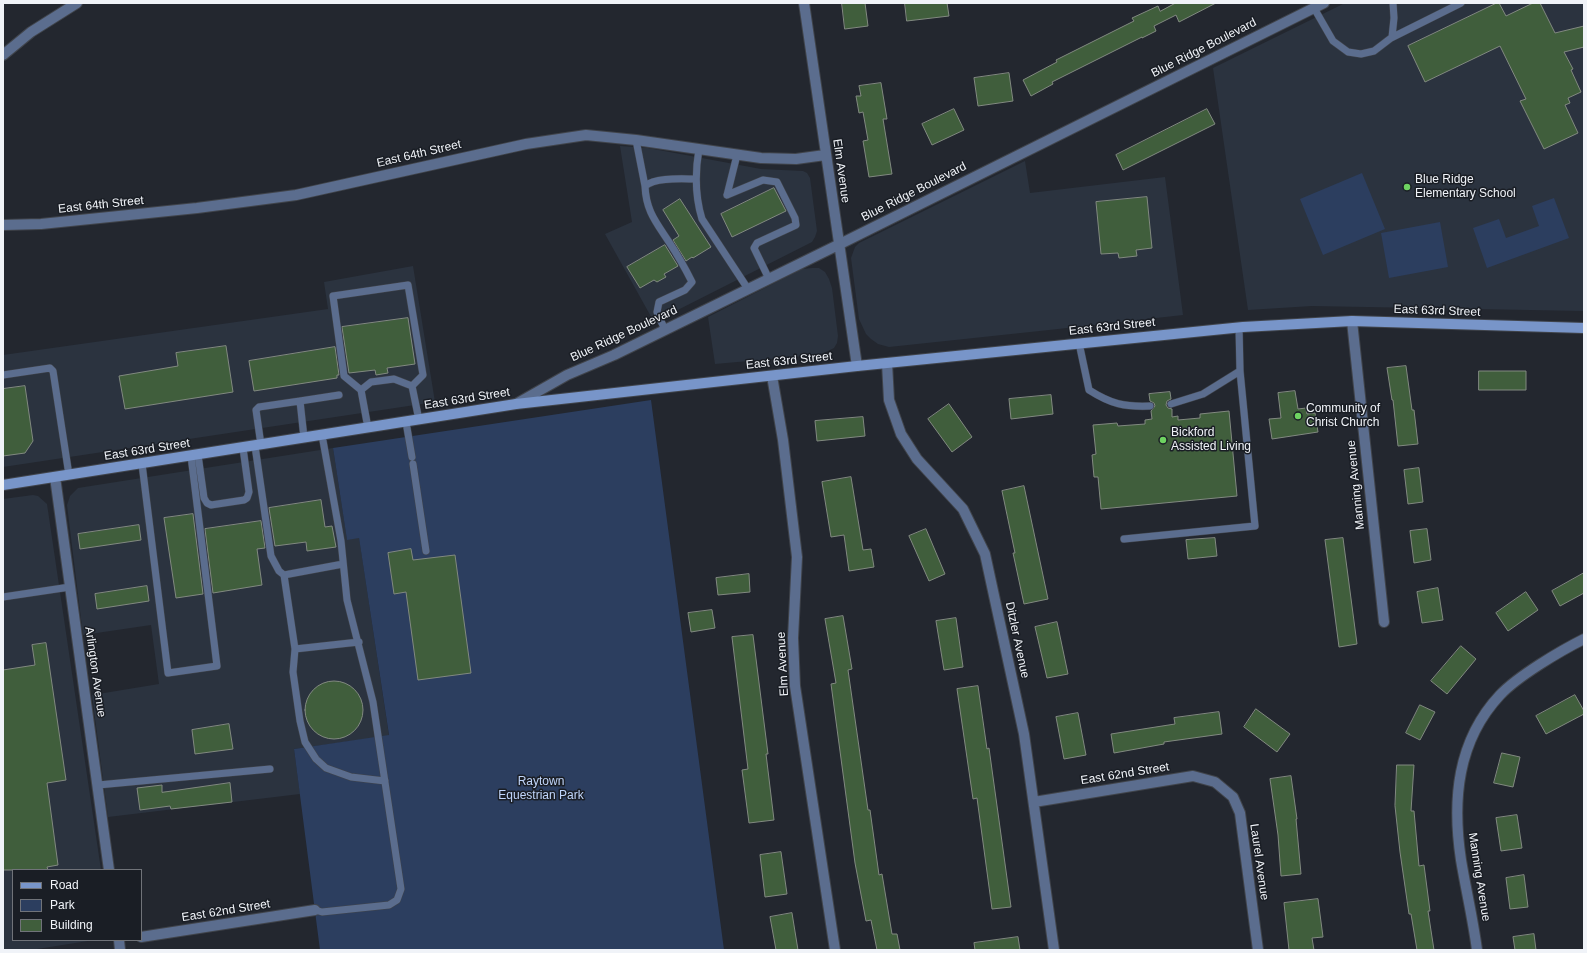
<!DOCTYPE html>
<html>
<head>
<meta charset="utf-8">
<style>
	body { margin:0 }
	#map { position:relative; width:1587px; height:953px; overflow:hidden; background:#23272f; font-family:Helvetica,sans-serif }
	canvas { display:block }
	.frame { position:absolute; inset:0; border:4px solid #f0f3f8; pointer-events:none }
	.legend { position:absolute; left:12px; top:869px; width:130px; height:72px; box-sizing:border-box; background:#1a1e25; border:1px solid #707379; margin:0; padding:5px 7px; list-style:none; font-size:12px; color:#f0f3f8 }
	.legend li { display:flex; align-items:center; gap:8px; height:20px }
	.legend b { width:20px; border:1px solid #707379 }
</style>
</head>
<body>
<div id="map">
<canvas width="1587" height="953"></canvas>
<div class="frame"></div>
<ul class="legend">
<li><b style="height:5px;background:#7895c9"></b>Road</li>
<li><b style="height:11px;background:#2c3e5f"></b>Park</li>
<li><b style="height:11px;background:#405e3c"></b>Building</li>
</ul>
</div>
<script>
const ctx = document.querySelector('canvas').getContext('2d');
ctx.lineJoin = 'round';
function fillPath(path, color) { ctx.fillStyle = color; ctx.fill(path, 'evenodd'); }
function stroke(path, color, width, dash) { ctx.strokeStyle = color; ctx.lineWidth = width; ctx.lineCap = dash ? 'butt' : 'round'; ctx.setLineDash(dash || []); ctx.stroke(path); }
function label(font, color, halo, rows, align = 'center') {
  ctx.font = font + ' Helvetica,sans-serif'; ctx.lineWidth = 3; ctx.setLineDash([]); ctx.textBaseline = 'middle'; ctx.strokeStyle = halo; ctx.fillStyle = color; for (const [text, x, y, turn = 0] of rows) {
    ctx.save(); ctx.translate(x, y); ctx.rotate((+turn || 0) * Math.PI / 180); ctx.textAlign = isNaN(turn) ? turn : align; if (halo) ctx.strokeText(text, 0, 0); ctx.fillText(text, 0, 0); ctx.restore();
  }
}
const built = new Path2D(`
	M1345,3H1584V311L1312,306L1248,310L1213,68Z
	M620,146L648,148L761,169L803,171L807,173L810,178L817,231L815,237L812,242L654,322L605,234L632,222Z
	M1025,161L1030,193L1165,177L1183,315L1049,330L889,347L878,344L871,339L866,334L859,319L851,258L855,247L859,243Z
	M413,266L435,402L3,467V355L328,309L324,282Z
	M812,268H819L825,272L829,279L832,288L838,336L837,343L834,348L824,353L816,355L715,364L708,317L802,269Z
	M333,448L347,539L359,537L389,736L294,749L300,794L108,817L92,695L159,684L151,625L83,635L67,505L70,496L78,488Z
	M33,495L38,496L47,504L101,870H13V940H94L31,950H3V499Z`);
const green = new Path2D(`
	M1362,173L1385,229L1323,255L1300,199Z
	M1554,198L1569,238L1487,268L1473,228L1499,219L1506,238L1539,226L1532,206Z
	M1440,222L1448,267L1389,278L1381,233Z
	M651,400L724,950H320L294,749L389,735L359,538L347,540L333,448Z`);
const building = new Path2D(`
	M842,3H865L868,26L845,29Z
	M905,3H947L949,16L907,21Z
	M1176,3H1216L1179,22L1176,15L1154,26L1156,31L1142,38V37L1052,82L1053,84L1031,96L1023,80L1057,62L1056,60L1134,21L1132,18L1158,6L1160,11Z
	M1497,3H1499L1506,16L1533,3H1540L1555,33L1584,26V47L1564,52L1573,69L1571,70L1581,92L1568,98L1570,103L1565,105L1578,133L1544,149L1520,101L1526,99L1500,46L1425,82L1408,46Z
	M1009,73L1013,101L978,106L974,78Z
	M881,83L887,119H883L892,174L869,177L863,141L868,140L863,112L859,113L856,96H861L859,86Z
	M954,109L964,130L932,145L922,124Z
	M1207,109L1215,124L1123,170L1116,155Z
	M774,188L786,211L732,237L721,214Z
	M1147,197L1152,248L1136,250L1137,256L1119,258L1118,253L1101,254L1096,202Z
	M680,199L711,247L693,258L692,257L686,261L673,240L679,236L663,210Z
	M665,245L678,266L664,274L666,277L657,282L654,280L640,288L627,267Z
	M408,318L415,364L387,368L388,373L376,375L375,370L349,373L342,327Z
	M226,346L233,392L125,409L119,376L178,366L176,353Z
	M335,347L339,375H337V378L254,391L249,361Z
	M1406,366L1412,410H1414L1418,444L1398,446L1393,400H1392L1387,368Z
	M1479,371H1526V390H1479Z
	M25,386L33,441L25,453L3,456V389Z
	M1295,391L1298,409L1306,408L1307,414L1315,413L1318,432L1272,439L1269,419L1281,418L1278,393Z
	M1170,392L1171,399L1167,401L1166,405L1168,408L1172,409V417L1178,416V420L1200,418V414L1229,411L1237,496L1101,509L1098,477H1094L1092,455L1096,454L1093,425L1117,423L1118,426L1145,424V420L1152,419L1151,411L1155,406L1154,403L1150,401L1149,394Z
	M1051,395L1053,414L1011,419L1009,399Z
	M949,404L972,437L952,452L928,419Z
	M863,417L865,436L817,441L815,421Z
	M1419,468L1423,502L1408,504L1404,470Z
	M851,477L863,550L871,549L874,567L849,571L844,535L831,537L822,482Z
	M1024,486L1048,599L1024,604L1013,553H1015L1002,491Z
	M321,500L325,527L332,526L336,547L307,551L306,542L275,546L269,508Z
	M193,514L203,594L176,598L164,518Z
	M261,521L265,548L257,549L262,585L213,593L205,529Z
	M139,525L141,540L80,549L78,534Z
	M926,529L945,574L929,581L909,536Z
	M1427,529L1431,560L1414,563L1410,531Z
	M1215,538L1217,556L1188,559L1186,540Z
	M1343,538L1357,644L1339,647L1325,540Z
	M411,549L413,560L455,555L471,673L418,680L406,592L394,594L388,553Z
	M1584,573V593L1560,606L1552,591Z
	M749,574L750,592L718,595L716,578Z
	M147,586L149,601L97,609L95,594Z
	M1438,588L1443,620L1422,623L1417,592Z
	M1526,592L1538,610L1508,631L1496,613Z
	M712,610L715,628L691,632L688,613Z
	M843,616L852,669L848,670L868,810H870L879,875L882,874L892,934H897L900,950H877L871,920L866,921L855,863L831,684L836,683L825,619Z
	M956,618L963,667L944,670L936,621Z
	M1057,622L1068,674L1047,678L1035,627Z
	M753,635L768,754H766L774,820L749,823L742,770L748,769L732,637Z
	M46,643L66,780L47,783L58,865L47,867L48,870H3V670L35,665L32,645Z
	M1461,646L1476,659L1447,694L1431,681Z
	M305 710a29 29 0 1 1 58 0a29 29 0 1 1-58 0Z
	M978,686L987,749L989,748L1011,907L992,909L977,798L973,799L957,689Z
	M1575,695L1584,711V714L1546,734L1536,716Z
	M1420,705L1435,712L1420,740L1406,733Z
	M1256,709L1290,734L1277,752L1244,727Z
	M1219,712L1222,734L1164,742V744L1114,753L1111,734L1175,724L1174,718Z
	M1078,713L1086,755L1064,759L1056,717Z
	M229,724L233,749L195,754L192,730Z
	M1502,753L1520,757L1513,787L1494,783Z
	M1397,765H1414L1411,811H1414L1419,866L1424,865L1430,911H1428L1434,950H1417L1411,914H1409L1400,852L1395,806Z
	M1291,776L1297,819H1296L1301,874L1281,876L1278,835L1270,779Z
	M230,783L232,802L171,809L170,806L140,810L137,788L162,785V792Z
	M1517,815L1522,848L1501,851L1496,818Z
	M781,852L787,894L765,897L760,855Z
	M1524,875L1528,907L1510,909L1506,878Z
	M1318,899L1323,937L1312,938L1314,950H1289L1284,903Z
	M792,913L798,950H776L770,917Z
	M1534,934L1536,950H1515L1513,937Z
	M1018,937L1020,950H975L974,943Z`);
const lane = new Path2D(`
	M1314,8L1333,41L1348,52L1361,54L1374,51L1391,38L1461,3
	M1392,37L1394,18L1393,3
	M636,140L645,186
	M699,149C695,172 695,196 702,219L748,289
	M727,195L763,180L777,182L795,218L796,225L757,243L754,248L769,279
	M727,195L737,155
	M665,330L657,312L659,302L685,290L692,282C685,268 677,254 669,242C656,222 646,211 645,186C656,177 682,179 696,179
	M1079,343L1089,390C1111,404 1124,407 1150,406
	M3,375L50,368L53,371L69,475
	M361,390L371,382L394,379L412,386
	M1171,404L1203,394L1240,371L1239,327
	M406,422L412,457
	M368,428L361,390L344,376L333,296L408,285L423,375L412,386L419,420
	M304,438L300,401L339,395
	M261,445L256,410L259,407L300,401
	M255,446L271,556L279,571L284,575L295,649L359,642
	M198,455L204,498L207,503L211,505L244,500L247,498L249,492L243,448
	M142,464L168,673L217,666L191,456
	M413,464L426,551
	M1124,539L1255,526L1240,371
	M284,575L343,564
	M3,597L70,587
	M295,649L293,672L300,721L305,742L316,759L326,768L351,777L385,781
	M98,785L270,769
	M315,910L322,912L389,905L397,900L401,889L373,702L347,600L341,541L322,435`);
const street = new Path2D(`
	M804,3L857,366
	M3,55L31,32L77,3
	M3,225L41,224L197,208L296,195L526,144L586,135L636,140L761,158L796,159L825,155
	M1352,321L1384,622
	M887,363L889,400L901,434L917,459L963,509L985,554L1024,734L1054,950
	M772,376L783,440L797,557L793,638L795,686L835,950
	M516,404L567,375L614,355L838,245L1324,3
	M55,477L109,870
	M1034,802L1193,776L1215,782L1233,797L1240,813L1258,950
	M141,937L315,910
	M119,940L120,950
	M1477,950C1473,919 1466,890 1461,860C1452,800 1457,741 1500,695C1518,676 1560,651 1584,639`);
const secondary = new Path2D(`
	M3,485L516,404L857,366L1243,327L1352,321L1584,328`);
const markers = [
	[1407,187,4,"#6ed361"],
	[1298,416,4,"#6ed361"],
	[1163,440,4,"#6ed361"]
];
const streetNames = [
	["Blue Ridge Boulevard",1204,48,-27],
	["East 64th Street",419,154,-13],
	["Elm Avenue",841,171,82],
	["Blue Ridge Boulevard",914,192,-27],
	["East 64th Street",101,205,-6],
	["East 63rd Street",1437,311,2],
	["East 63rd Street",1112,327,-6],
	["Blue Ridge Boulevard",624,334,-25],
	["East 63rd Street",789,361,-6],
	["East 63rd Street",467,399,-9],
	["East 63rd Street",147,450,-9],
	["Manning Avenue",1356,485,-96],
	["Ditzler Avenue",1017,640,78],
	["Elm Avenue",783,664,-93],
	["Arlington Avenue",95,672,82],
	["East 62nd Street",1125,774,-9],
	["Laurel Avenue",1259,862,82],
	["Manning Avenue",1479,877,81],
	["East 62nd Street",226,911,-9]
];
const poiNames = [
	["Blue Ridge",1415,180],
	["Elementary School",1415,194],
	["Community of",1306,409],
	["Christ Church",1306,423],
	["Bickford",1171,433],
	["Assisted Living",1171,447]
];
const parkNames = [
	["Raytown",541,782],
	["Equestrian Park",541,796]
];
fillPath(built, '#2b333f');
fillPath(green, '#2c3e5f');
fillPath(building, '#405e3c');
stroke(building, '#818980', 1);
stroke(lane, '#40444b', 8);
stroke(street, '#40444b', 12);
stroke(secondary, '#40444b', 12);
stroke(lane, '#5b6d8e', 7);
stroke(street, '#5b6d8e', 10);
stroke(secondary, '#7895c9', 10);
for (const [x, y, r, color] of markers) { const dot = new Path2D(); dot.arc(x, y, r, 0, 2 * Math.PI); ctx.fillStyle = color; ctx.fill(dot); stroke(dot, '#1a1e25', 1.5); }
label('12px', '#f0f3f8', '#1a1e25', streetNames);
label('12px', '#f0f3f8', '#1a1e25', poiNames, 'left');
label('12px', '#c0d5fa', '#1a1e25', parkNames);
</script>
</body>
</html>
